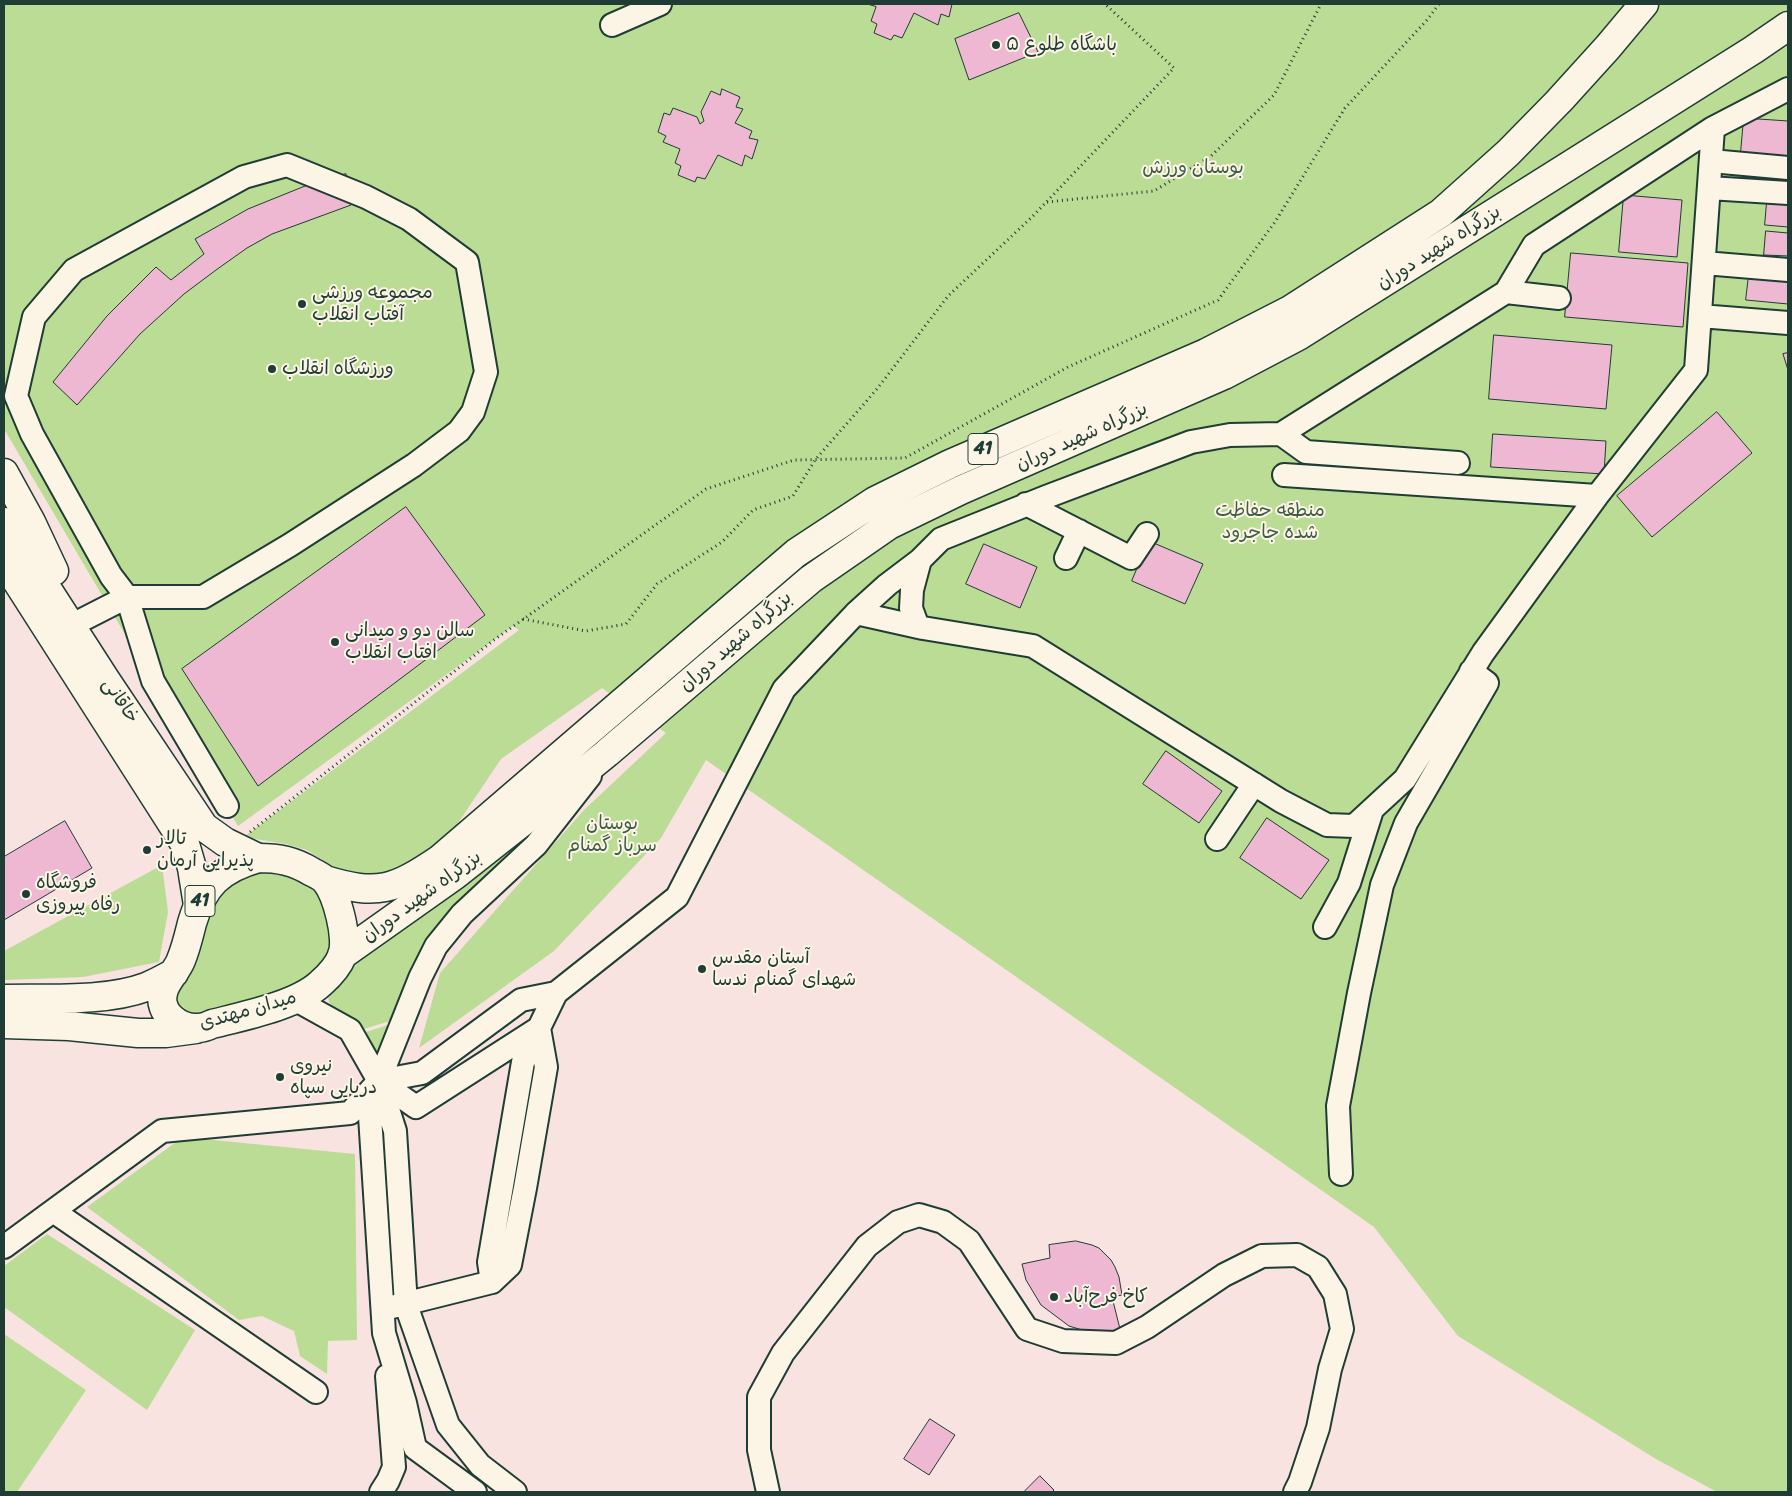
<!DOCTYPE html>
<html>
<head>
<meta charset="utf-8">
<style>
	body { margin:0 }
	#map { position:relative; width:1792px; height:1496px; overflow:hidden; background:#f8e3e0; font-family:Sriracha,sans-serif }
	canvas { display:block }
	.frame { position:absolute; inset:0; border:5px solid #1f3d34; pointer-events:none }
</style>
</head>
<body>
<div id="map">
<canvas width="1792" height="1496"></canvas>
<div class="frame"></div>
</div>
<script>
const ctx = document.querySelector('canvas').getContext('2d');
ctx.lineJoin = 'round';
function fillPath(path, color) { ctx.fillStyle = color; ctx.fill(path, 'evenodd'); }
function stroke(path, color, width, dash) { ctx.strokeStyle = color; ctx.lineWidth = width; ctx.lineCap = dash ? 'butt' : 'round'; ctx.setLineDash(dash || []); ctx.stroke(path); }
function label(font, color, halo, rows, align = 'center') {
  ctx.font = font + ' Sriracha,"Playpen Sans Arabic",sans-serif'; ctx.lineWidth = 4; ctx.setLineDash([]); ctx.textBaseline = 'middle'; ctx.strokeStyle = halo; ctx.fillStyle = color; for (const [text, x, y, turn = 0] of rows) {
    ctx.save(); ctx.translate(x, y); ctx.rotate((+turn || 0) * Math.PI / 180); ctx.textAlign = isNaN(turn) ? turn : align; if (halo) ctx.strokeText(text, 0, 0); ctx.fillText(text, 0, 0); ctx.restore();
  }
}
const green = new Path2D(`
	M4,4H1788V1492H1717L1656,1459L1458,1336L1374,1227L706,760L661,838L554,951L419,1048L440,973L584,810L666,733L602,688L501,759L452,832L425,856L381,877L345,875L307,850L286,844L244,837L519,630L513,626L238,826L4,429Z
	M529,837L507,864L396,1019L361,1030L348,1016L343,1017C335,1010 326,1005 329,993L371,946L522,840Z
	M162,865L168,912L159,962L83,977L4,980V951Z
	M272,869L304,882L314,890L323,903L330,931V944L326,960L308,983L213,1014L180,1016L171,998L208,909L232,878Z
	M394,1023L380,1058L363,1033Z
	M183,1137L355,1154L357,1340L328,1341L327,1374L300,1356L294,1331L262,1316L239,1320L87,1207Z
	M47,1234L195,1330L147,1410L4,1307V1266Z
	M4,1334L86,1390L17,1492H4Z`);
const building = new Path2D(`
	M868,4H952L949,17L941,14L938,25L914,13L902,38L894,35L891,40L874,33L877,24L871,21L876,7Z
	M1019,13L1038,52L969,80L955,39Z
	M722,89L740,97L736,107L743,109L735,123L752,131L749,138L758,140L752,159L745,155L742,166L718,155L705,179L697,177L695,182L678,175L681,166L675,163L680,149L663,142L666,136L658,132L664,113L670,115L673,108L697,117L700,124L704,121L701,112L711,91L720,95Z
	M1744,118L1788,121V156L1741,152Z
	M346,174L351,205L272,234L247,248L216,270L184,294L140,334L77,405L53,382L107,316L156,267L171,280L204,254L195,239L248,209L310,184Z
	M1624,195L1682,200L1677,257L1619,252Z
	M1767,202L1788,203V227L1765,225Z
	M1766,231L1788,233V256L1764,255Z
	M1571,253L1688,263L1683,327L1565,317Z
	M1749,275L1788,278V304L1746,300Z
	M1494,335L1612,345L1606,409L1489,399Z
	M1788,353V370L1783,354Z
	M1717,412L1752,453L1652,537L1617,496Z
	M1493,434L1606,441L1604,474L1491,467Z
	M406,507L485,615L258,786L182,669Z
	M1149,541L1203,564L1185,604L1132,581Z
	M984,544L1037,567L1020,608L966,584Z
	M1166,751L1222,791L1199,823L1143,784Z
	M1267,818L1329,860L1301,899L1240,858Z
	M65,821L92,868L4,920V857Z
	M1076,1241L1092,1245L1099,1248L1111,1260L1115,1267L1119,1277L1122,1295L1112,1297L1120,1329L1110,1332H1100L1082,1330L1069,1326L1041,1305L1026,1280L1022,1264L1050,1258L1049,1245Z
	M930,1419L955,1435L929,1475L904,1459Z
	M1040,1476L1054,1490L1052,1492H1024Z`);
const path = new Path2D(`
	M1047,202L1154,191L1211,156L1274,95L1321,4
	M523,619L586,631L626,624L657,584L722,542L753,510L793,496L815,460L877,389L948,296L1032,217L1174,68L1105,4
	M250,832L494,640L706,489L794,460L905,458L1068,367L1218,300L1275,222L1345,108L1428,19L1439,4`);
const minor = new Path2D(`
	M612,25L660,4
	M1711,161L1788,168
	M1709,188L1788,193
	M1704,263L1788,270
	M1506,292L1559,298
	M1700,316L1788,323
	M1281,434L1306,452L1458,463
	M1284,475L1597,496
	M1026,504L1131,558L1147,534
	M1066,558L1079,531
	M856,613L887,585L920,560L941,539L1046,497L1191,442L1230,435L1281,434L1506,292L1534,245L1713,128L1788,89
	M78,622L127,597H203L290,545L414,465L459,431L473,412L486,372L467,262L409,219L366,197L287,165L244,177L74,270L34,317L16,396L32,434L111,576L127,597L153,681L227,806
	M918,627L911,608L912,590L920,560
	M1217,839L1254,784
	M1325,927L1349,883L1372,810
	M556,993L677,897L784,689L856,613L923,628L1033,646L1281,801L1327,825L1354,826L1405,779L1483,653L1597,496L1696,370L1713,128
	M296,1000L350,1030L379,1081L395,1131L406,1305L448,1425L480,1465L515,1492
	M539,1028L546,1067L525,1188L510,1265L492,1282L489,1262L523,1062Z
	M1341,1174L1338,1106L1359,993L1382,885L1406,823L1487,683L1471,671
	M53,1211L316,1392
	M4,1247L162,1131L350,1113L379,1081L422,1073L521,1000L556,993L539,1028L416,1107L379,1081
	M392,1307L492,1282
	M381,1492L388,1481L394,1467L387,1376
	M475,1492L415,1448L405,1403L384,1333L370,1116L379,1081L420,978L436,946L462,914L536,845L590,776
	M768,1492L759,1450V1397L783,1353L867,1246L898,1222L919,1215L943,1222L969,1241L1027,1329L1063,1341L1116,1343L1147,1327L1224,1275L1262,1256L1297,1255L1318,1267L1335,1294L1342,1329L1330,1369L1318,1428L1300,1482L1295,1492`);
const major = new Path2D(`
	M4,473L31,522L54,571
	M4,522L105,679L204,827L225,842L258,858
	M4,561L185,844L192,868L198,905`);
const highway = new Path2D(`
	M258,858C279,858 294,861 312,872C316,874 322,877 325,880C337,894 349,939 342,956C338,966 329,976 321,983C298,1005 244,1016 212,1024C208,1026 202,1028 198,1028C179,1029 158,1013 163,993C165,981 177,971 181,960C186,948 189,935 192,923C203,885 220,869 258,858Z
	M325,880C378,896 394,890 440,859L796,553L875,501L950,464L1206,353L1290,310L1441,213L1508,153L1559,101L1608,47L1644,4
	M342,955L455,875L526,819L607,753L811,579L889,525L961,490L1224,375L1300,335L1753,50L1788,26
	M4,999C47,998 106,1002 146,987C156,983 165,978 174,973
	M4,1024L69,1026L138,1033H166L196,1029`);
const markers = [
	[996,45,5,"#1f3d34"],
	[302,304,5,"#1f3d34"],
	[272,369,5,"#1f3d34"],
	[335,642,5,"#1f3d34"],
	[147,850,5,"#1f3d34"],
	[26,894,5,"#1f3d34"],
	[702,969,5,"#1f3d34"],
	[280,1077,5,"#1f3d34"],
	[1054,1297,5,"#1f3d34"]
];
const shields = [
	[983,449,30],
	[200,901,30]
];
const shieldNames = [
	["41",983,449],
	["41",200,901]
];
const poiNames = [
	["باشگاه طلوع ۵",1006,45],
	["مجموعه ورزشی",312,293],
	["آفتاب انقلاب",312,315],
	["ورزشگاه انقلاب",282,369],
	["سالن دو و میدانی",345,631],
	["افتاب انقلاب",345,653],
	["تالار",157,839],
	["پذیرایی آرمان",157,861],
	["فروشگاه",36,883],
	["رفاه پیروزی",36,905],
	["آستان مقدس",712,958],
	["شهدای گمنام ندسا",712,980],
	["نیروی",290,1066],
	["دریایی سپاه",290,1088],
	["کاخ فرح‌آباد",1064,1297]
];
const parkNames = [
	["بوستان ورزش",1193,168],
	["منطقه حفاظت",1270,511],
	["شده جاجرود",1270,533],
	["بوستان",612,824],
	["سرباز گمنام",612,846]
];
const streetNames = [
	["بزرگراه شهید دوران",1439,248,-32],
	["بزرگراه شهید دوران",1082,437,-24],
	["بزرگراه شهید دوران",736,642,-41],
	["خاقانی",120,701,56],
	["بزرگراه شهید دوران",422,897,-36],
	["میدان مهتدی",248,1011,-16]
];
fillPath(green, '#bbdc95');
fillPath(building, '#eeb8d3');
stroke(building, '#1f3d34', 1);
stroke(minor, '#1f3d34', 26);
stroke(major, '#1f3d34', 31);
stroke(highway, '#1f3d34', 31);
stroke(path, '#1f3d34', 3, [1, 4]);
stroke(minor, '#fcf5e5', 22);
stroke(major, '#fcf5e5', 28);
stroke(highway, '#fcf5e5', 28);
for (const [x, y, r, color] of markers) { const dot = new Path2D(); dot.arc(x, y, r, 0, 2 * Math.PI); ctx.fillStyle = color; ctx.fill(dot); stroke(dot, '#fcf5e5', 2); }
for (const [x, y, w] of shields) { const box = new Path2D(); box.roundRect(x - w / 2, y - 15.5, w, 31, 4); ctx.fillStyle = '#fcf5e5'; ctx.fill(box); stroke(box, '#1f3d34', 1); }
label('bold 18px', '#1f3d34', null, shieldNames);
label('19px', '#1f3d34', '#fcf5e5', poiNames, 'left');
label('19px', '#3e5d47', '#fcf5e5', parkNames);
label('19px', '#1f3d34', '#fcf5e5', streetNames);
</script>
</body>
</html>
